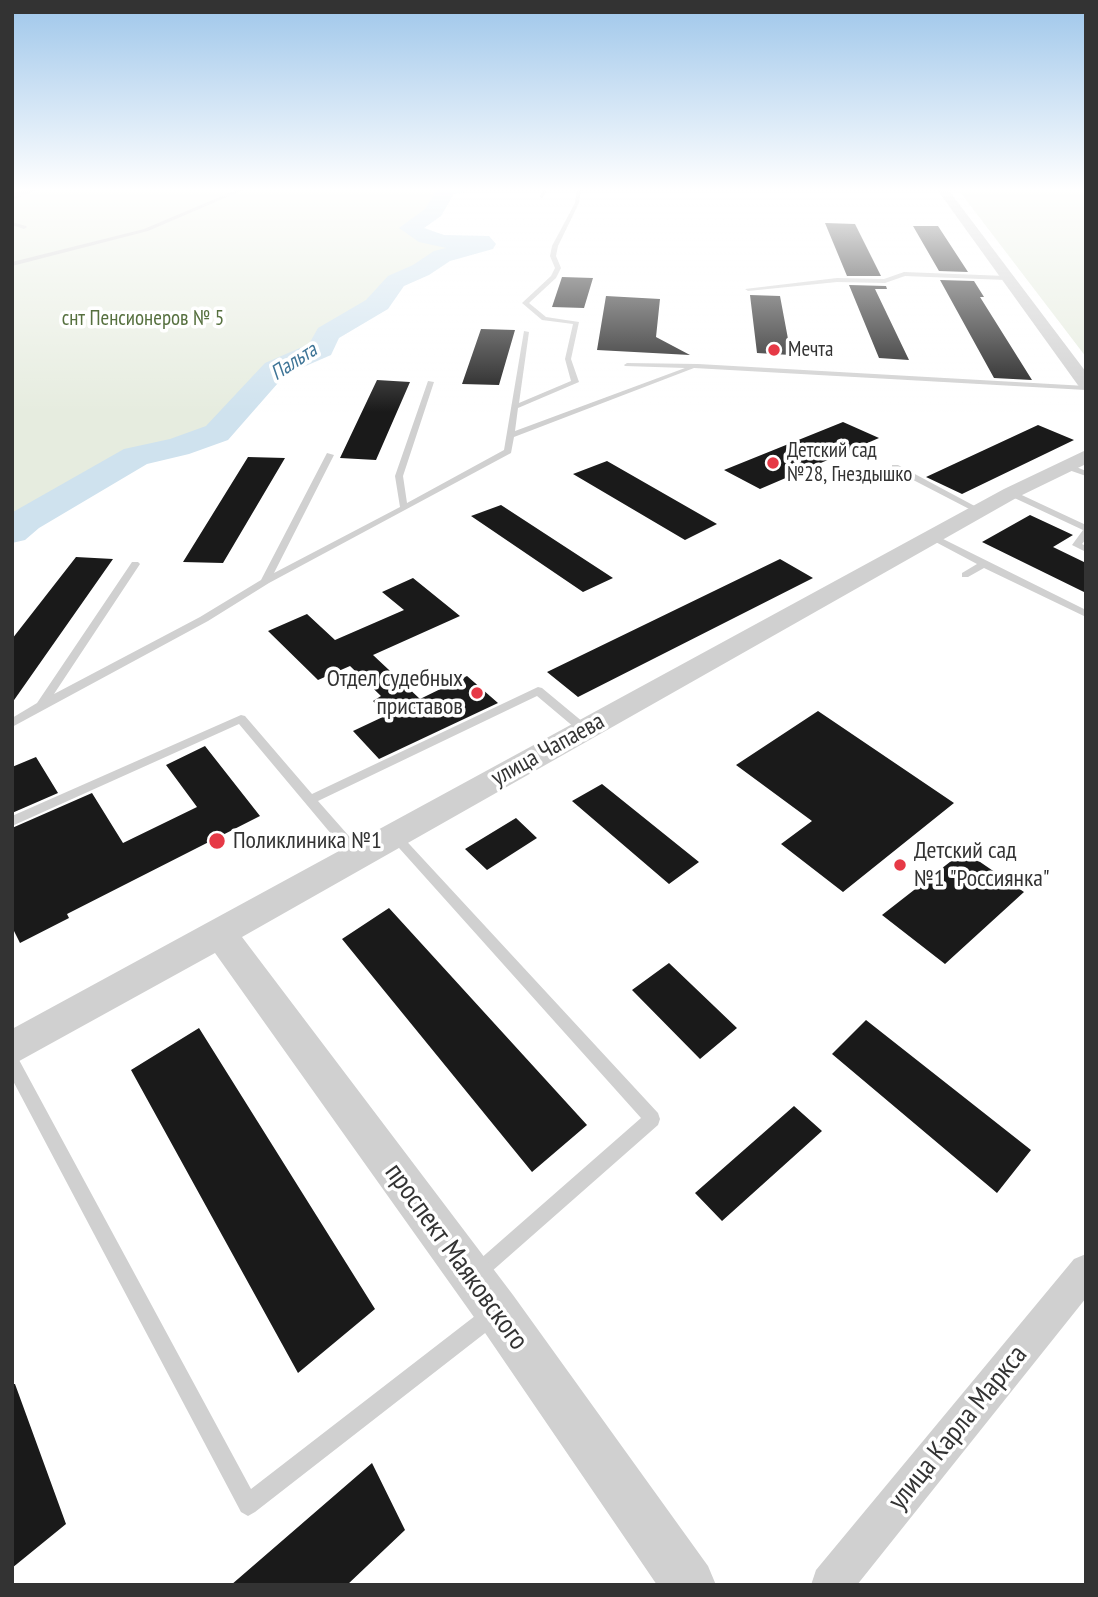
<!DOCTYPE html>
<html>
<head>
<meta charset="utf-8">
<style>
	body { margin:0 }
	#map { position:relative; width:1098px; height:1597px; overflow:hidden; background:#fff; font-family:"PT Sans Narrow",sans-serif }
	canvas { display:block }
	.frame { position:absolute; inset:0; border:14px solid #333; pointer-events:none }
</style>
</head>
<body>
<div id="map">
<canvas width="1098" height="1597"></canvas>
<div class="frame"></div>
</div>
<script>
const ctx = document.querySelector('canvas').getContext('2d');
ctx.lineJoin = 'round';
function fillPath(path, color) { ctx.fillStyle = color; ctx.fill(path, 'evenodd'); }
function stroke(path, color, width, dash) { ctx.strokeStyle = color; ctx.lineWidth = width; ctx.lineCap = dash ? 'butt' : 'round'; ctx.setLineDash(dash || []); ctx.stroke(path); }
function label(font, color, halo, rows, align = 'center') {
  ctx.font = font + ' "PT Sans Narrow",sans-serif'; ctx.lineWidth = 7; ctx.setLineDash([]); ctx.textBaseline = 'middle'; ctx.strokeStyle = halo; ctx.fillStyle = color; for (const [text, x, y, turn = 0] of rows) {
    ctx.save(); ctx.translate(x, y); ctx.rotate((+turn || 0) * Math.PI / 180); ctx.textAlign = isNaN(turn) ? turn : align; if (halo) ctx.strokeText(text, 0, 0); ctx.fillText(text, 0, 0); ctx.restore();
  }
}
const green = new Path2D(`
	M12,188H458L448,189L439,200L434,212L410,229C433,244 454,243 481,241L485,244L442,256L421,270L396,281L379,301V304L369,308L327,334L321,349L275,369L217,433L178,447L136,456L26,520L12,532Z
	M957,188H1086V357Z`);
const river = new Path2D(`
	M438,188H467L465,192L454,194L441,216L424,228L444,235L489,236L496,244L493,249L450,261L429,275L404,286L388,309L339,338L331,355L285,375L228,440L189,454L147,464L39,528L25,540L12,543L13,512L124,449L170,439L206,426L265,363L309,344L318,328L366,300L388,276L413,265L434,251L446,248L419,242L399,228L425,209Z`);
const building = new Path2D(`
	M825,223L855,224L881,276H847Z
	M913,226H938L968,272L939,271Z
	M562,277L593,278L584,308L552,307Z
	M940,280L974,281L984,297H980L1032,380L994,378Z
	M849,285L886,286L887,289H875L909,360L879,358Z
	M750,295L780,296L791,355L757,353Z
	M606,296L660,299L656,337L690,355L597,350Z
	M481,329L515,330L499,385L462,384Z
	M377,380L410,382L376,460L340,458Z
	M843,422L879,438L760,489L724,470Z
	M1038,425L1074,440L962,494L926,477Z
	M248,457L285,458L223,563L183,562Z
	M607,461L717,524L685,540L573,474Z
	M501,505L613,578L583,592L471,516Z
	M1030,515L1073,535L1053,547L1086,563V593L982,542Z
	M76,557L113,559L12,703V639Z
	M780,559L813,578L578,697L547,672Z
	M413,578L460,616L373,655L420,699L467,676L498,703L379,759L353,731L387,715L373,701L381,696L350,666L318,680L268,631L307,614L335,640L404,610L382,592Z
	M818,711L954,803L843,892L781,844L812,821L736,765Z
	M205,746L260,816L67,914L69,918L20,943L12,927V828L92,793L123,843L197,807L166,765Z
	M36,757L58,793L12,813V767Z
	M602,784L699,862L669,884L572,801Z
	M516,818L537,838L487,870L465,849Z
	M964,851L1024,892L945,964L882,915Z
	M389,908L587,1125L532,1172L342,939Z
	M669,963L737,1028L700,1059L632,990Z
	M866,1020L1031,1150L997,1193L832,1054Z
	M199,1028L375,1309L298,1373L131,1070Z
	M794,1106L822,1131L722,1221L695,1193Z
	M12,1384H15L66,1524L12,1568Z
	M372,1463L405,1530L347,1585H231Z`);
const service = new Path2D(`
	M241,188H248L148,231L12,266V262L144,229Z
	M543,188H548L542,198L540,197Z
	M577,188H581L579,203L558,246L556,256L561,268L556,278L529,303L546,317L579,322L571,359L579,382L518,408L515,431L685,368L625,366L624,365L627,363L698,364L1086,386V390L694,368L514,437L511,453L269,583L208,621L12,727V718L37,703L132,562H138L140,564L54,694L200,617L261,580L327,453L334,455L274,573L400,507L395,476L428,381L434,382L403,476L407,503L504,450L524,331L529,332L519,403L571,381L565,359L573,324L542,320L522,303L551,276L555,268L550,256L552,246L575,203Z
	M12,222L26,226L27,227L24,229L12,225Z
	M904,272L1006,276L1009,278L1006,280L905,276L885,283L837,282L748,291L745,289L837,278L884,279Z
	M1063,464H1069L1086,471V476L1063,468Z
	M892,465H898L984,511L977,513L892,469Z
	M1011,490L1086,525V539L1082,544L1086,546V552L1072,545L1083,530L1008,495V491Z
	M933,534L1086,610V617L984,568L968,577H962V573L977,564L930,539L929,537Z
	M538,687L542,688L589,727L591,730L589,733H581L537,696L318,801L363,852L364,856L363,860H353L239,724L12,826V816L241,715L245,716L312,794Z
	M395,831L399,833L658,1113L660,1119L658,1125L483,1279L477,1282L471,1279L468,1273L471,1267L641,1118L391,839L389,836L391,833Z
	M12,1056L18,1058L251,1489L484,1309L491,1307L498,1309L500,1316L498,1323L255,1512L248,1516L241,1512L12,1079Z`);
const minor = new Path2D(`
	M28,188H42L12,200V194Z
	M1086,1254V1298L857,1585H811L816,1570L1074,1259Z`);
const tertiary = new Path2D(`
	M936,188H947L1086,372V389L1080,388Z
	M1086,450V464L1018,497L242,937L513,1295L708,1566L716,1585H657L481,1327L215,953L12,1065V1029L1004,489Z`);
const markers = [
	[774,350,7,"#e63946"],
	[773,463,7,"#e63946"],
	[477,693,7,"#e63946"],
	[217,841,9,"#e63946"],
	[900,865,7,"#e63946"]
];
const farParknames = [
	["снт Пенсионеров № 5",143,319]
];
const farPoinames = [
	["Мечта",788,350],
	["Детский сад",787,451],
	["№28, Гнездышко",787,475]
];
const farWaternames = [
	["Пальта",294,362,-33]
];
const poiNames = [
	["Отдел судебных",463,679,"right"],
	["приставов",463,707,"right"],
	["Поликлиника №1",233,841],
	["Детский сад",914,851],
	["№1 \"Россиянка\"",914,879]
];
const streetNames = [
	["улица Чапаева",548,750,-29]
];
const nearStreetnames = [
	["проспект Маяковского",456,1257,54],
	["улица Карла Маркса",958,1428,-51]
];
fillPath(green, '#e6ecdf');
fillPath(river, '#cfe2ee');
fillPath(building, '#1a1a1a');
fillPath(service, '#d0d0d0');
fillPath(minor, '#d0d0d0');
fillPath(tertiary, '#d0d0d0');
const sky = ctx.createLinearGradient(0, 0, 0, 412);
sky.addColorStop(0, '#9ec6ea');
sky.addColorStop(0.46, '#fff');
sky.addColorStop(1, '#ffffff00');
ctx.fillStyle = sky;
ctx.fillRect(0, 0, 1098, 412);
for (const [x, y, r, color] of markers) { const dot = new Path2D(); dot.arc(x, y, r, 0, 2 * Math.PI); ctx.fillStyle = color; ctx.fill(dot); stroke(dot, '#fff', 2.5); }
label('21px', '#56703f', '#fff', farParknames);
label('21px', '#333', '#fff', farPoinames, 'left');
label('italic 21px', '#3f7597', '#fff', farWaternames);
label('24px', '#333', '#fff', poiNames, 'left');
label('24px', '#333', '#fff', streetNames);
label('28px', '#333', '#fff', nearStreetnames);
</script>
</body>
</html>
